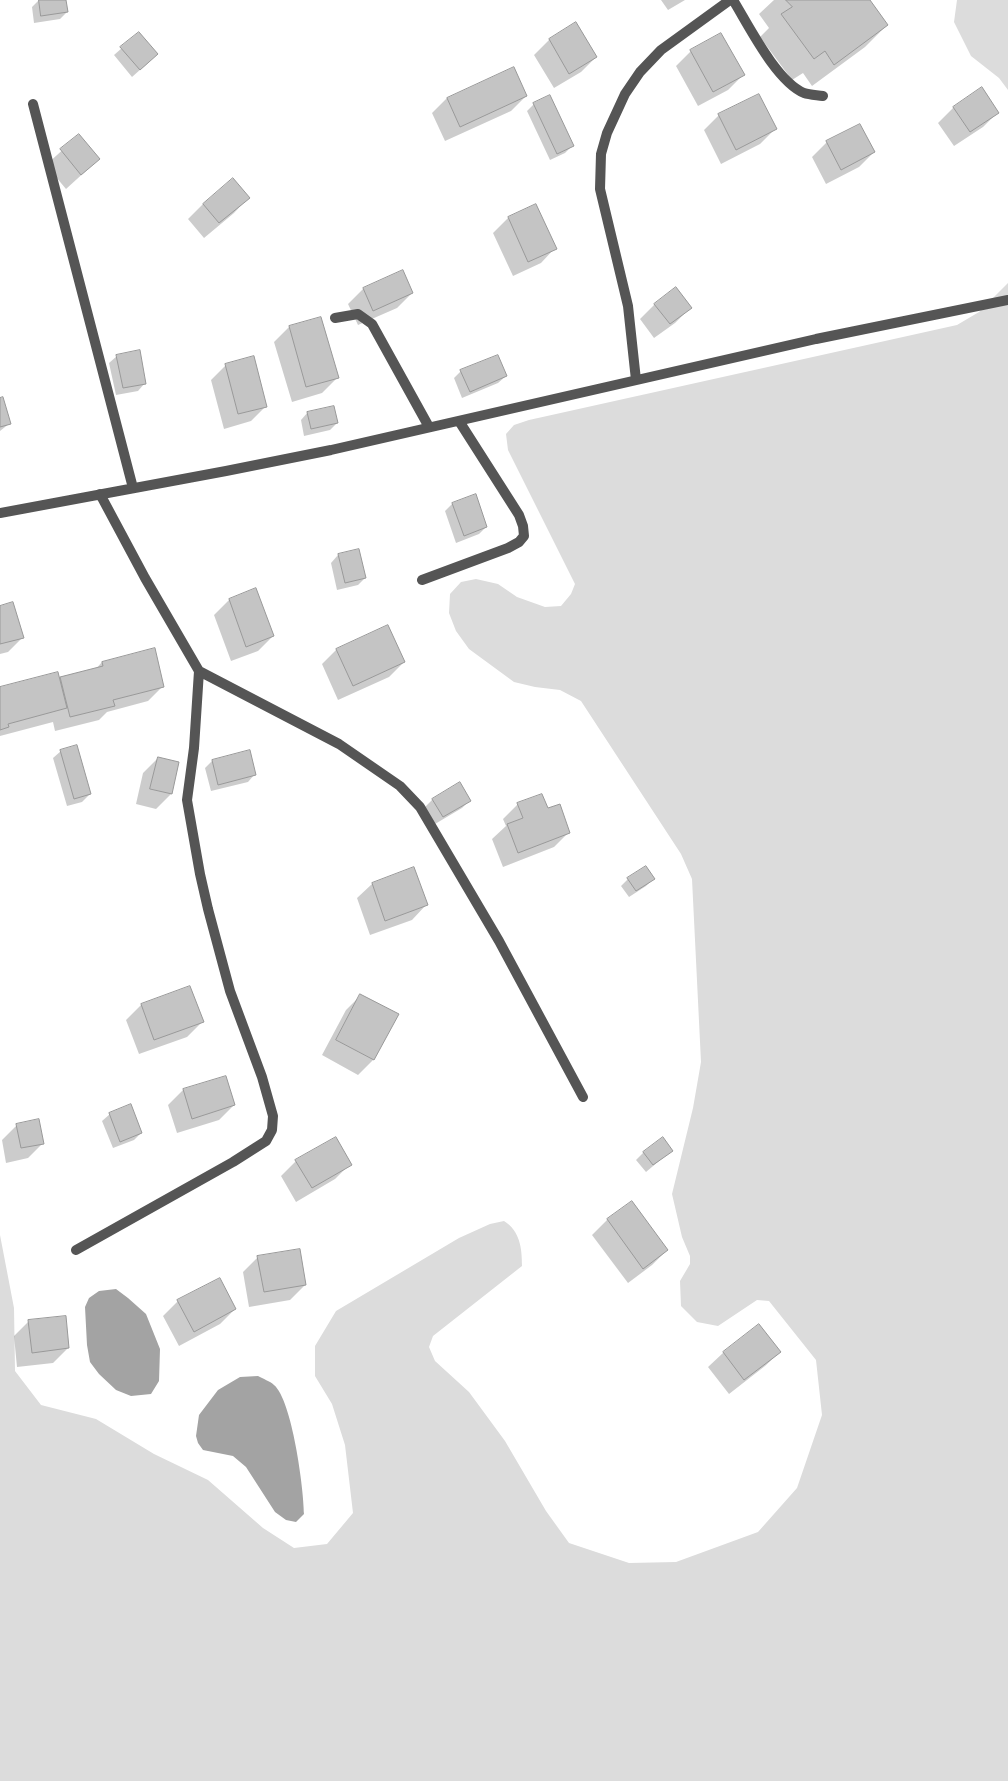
<!DOCTYPE html>
<html>
<head>
<meta charset="utf-8">
<style>
	body { margin:0 }
	canvas { display:block; background:#fff }
</style>
</head>
<body>
<canvas width="1008" height="1781"></canvas>
<script>
const ctx = document.querySelector('canvas').getContext('2d');
ctx.lineJoin = 'round';
function fillPath(path, color) { ctx.fillStyle = color; ctx.fill(path, 'evenodd'); }
function stroke(path, color, width, dash) { ctx.strokeStyle = color; ctx.lineWidth = width; ctx.lineCap = dash ? 'butt' : 'round'; ctx.setLineDash(dash || []); ctx.stroke(path); }
const green = new Path2D(`
	M957,0H1008V90L999,78L971,56L954,22Z
	M1008,283V1781H0V1235L14,1308L15,1371L41,1405L96,1419L154,1454L208,1480L263,1528L294,1548L327,1544L353,1513L345,1445L332,1404L315,1376V1346L336,1311L459,1238L490,1224L504,1221C520,1231 522,1248 522,1266L433,1336L429,1347L435,1361L469,1392L505,1441L546,1511L569,1543L629,1563L676,1562L758,1532L797,1488L822,1415L816,1360L769,1301L757,1300L718,1326L697,1322L681,1306L680,1281L690,1264V1256L682,1237L672,1194L693,1108L701,1062L692,879L681,854L581,701L560,690L535,687L514,682L469,649L456,631L449,613L450,594L461,582L476,579L498,584L517,597L545,607L561,606L571,594L575,584L508,450L506,434L514,425L529,420L957,325L979,312Z`);
const water = new Path2D(`
	M116,1289L128,1298L146,1314L160,1349L159,1381L151,1394L131,1396L116,1390L99,1374L90,1362L87,1345L85,1307L89,1298L99,1291Z
	M258,1376C263,1379 270,1381 274,1385C292,1400 304,1489 304,1514L296,1522L286,1520L275,1512L246,1467L233,1456L203,1450L198,1443L196,1436L199,1415L218,1390L240,1377Z`);
const shadow = new Path2D(`
	M39,0H65L67,12L60,19L34,23L32,7Z
	M661,0H685L668,10Z
	M774,0H869L887,25L865,47L812,86L803,73L792,80L760,37L769,28L759,14Z
	M576,24L596,57L581,72L554,88L534,55L549,40Z
	M139,33L150,61L132,77L114,55Z
	M691,51L743,75L728,90L698,106L676,66Z
	M982,88L998,112L983,127L954,146L938,123L953,108Z
	M526,96L511,111L445,141L432,113L447,98Z
	M534,104L573,145L565,153L550,160L527,111Z
	M719,115L775,129L760,144L721,164L704,130Z
	M79,135L99,159L66,189L46,165Z
	M827,142L874,152L859,167L826,184L812,157Z
	M233,180L248,198L234,213L204,238L188,219L203,204Z
	M508,218L555,248L541,263L513,276L493,233Z
	M403,271L412,293L397,308L358,325L348,304L363,289Z
	M655,304L690,308L675,323L654,338L640,319Z
	M289,327L337,378L322,393L292,402L274,342Z
	M117,356L145,383L138,391L116,395L109,363Z
	M226,365L266,406L251,421L224,429L211,380Z
	M461,371L506,376L498,383L462,398L454,378Z
	M0,399L10,423L0,431Z
	M308,412L337,423L330,430L304,436L301,420Z
	M475,495L486,527L479,534L456,543L445,511L452,504Z
	M338,555L365,578L358,585L337,590L331,563Z
	M256,590L273,636L258,651L231,661L214,615L229,600Z
	M0,607L23,637L8,652L0,654Z
	M154,649L163,686L148,701L107,712L99,720L55,731L53,722L0,736V688L59,680L95,670L102,662Z
	M337,649L404,662L389,677L338,700L322,664Z
	M61,751L90,794L82,802L67,806L53,758Z
	M158,758L171,794L156,809L136,804L143,773Z
	M212,761L255,774L248,782L211,791L205,768Z
	M432,800L469,801L462,808L435,824L425,807Z
	M518,804L547,810L569,832L554,847L503,867L492,839L506,826L503,819Z
	M413,869L426,905L412,920L370,935L357,898L372,884Z
	M654,878L646,886L629,897L621,886L628,879Z
	M361,995L397,1014L373,1060L358,1075L322,1055L346,1010Z
	M141,1005L202,1022L187,1037L139,1054L126,1020Z
	M183,1090L234,1105L219,1120L177,1133L168,1105Z
	M110,1114L141,1133L134,1140L113,1148L102,1121Z
	M17,1125L43,1143L28,1158L6,1163L2,1140Z
	M672,1150L646,1172L636,1160L644,1152Z
	M296,1161L350,1164L335,1179L296,1202L281,1176Z
	M632,1202L667,1250L652,1265L628,1283L592,1235L607,1220Z
	M258,1257L305,1285L290,1300L249,1307L243,1272Z
	M178,1301L235,1309L220,1324L179,1346L163,1316Z
	M29,1321L68,1348L53,1363L17,1367L14,1336Z
	M759,1325L780,1352L765,1366L729,1394L708,1367L723,1353Z`);
const building = new Path2D(`
	M39,0H66L68,12L41,16Z
	M786,0H870L888,25L834,65L825,51L814,59L781,14L792,7Z
	M576,22L597,57L569,74L549,39Z
	M139,32L158,54L140,70L120,47Z
	M721,33L745,75L713,92L690,50Z
	M514,67L527,96L460,127L447,98Z
	M982,87L999,113L970,132L953,107Z
	M759,94L777,129L736,150L718,114Z
	M550,95L574,146L557,154L533,103Z
	M860,124L875,152L841,170L826,141Z
	M79,134L100,159L81,175L60,149Z
	M233,178L250,198L219,223L203,204Z
	M536,204L557,249L528,262L508,217Z
	M403,270L413,293L373,311L363,288Z
	M676,287L692,308L670,324L654,304Z
	M321,317L339,378L306,387L289,326Z
	M140,350L146,384L123,388L116,355Z
	M498,355L507,376L470,392L460,370Z
	M254,356L267,407L238,414L225,364Z
	M3,397L11,424L0,427V398Z
	M334,406L338,423L311,429L307,412Z
	M476,494L487,527L464,536L452,503Z
	M359,549L366,578L345,583L338,554Z
	M256,588L274,636L246,647L229,599Z
	M13,602L24,638L0,644V606Z
	M388,625L405,662L353,686L336,649Z
	M155,648L164,687L113,700L115,706L70,717L60,677L103,666L102,662Z
	M58,672L67,708L8,724L9,727L0,730V687Z
	M77,745L91,794L74,799L60,750Z
	M250,750L256,775L218,785L212,760Z
	M158,757L179,762L172,794L150,789Z
	M460,782L471,801L443,817L432,799Z
	M542,794L548,808L560,804L570,833L518,853L507,824L523,818L517,803Z
	M646,866L655,879L636,891L627,878Z
	M414,867L428,905L385,921L372,883Z
	M190,986L204,1022L154,1040L141,1004Z
	M360,994L399,1014L374,1060L336,1040Z
	M226,1076L235,1105L192,1119L183,1089Z
	M131,1104L142,1133L120,1142L109,1113Z
	M39,1119L44,1144L21,1148L16,1124Z
	M336,1137L352,1165L312,1188L295,1160Z
	M663,1137L673,1151L653,1165L643,1152Z
	M632,1201L668,1250L643,1269L607,1219Z
	M300,1249L306,1285L264,1292L257,1256Z
	M220,1278L236,1309L194,1332L177,1300Z
	M66,1316L69,1348L32,1353L28,1320Z
	M759,1324L781,1352L744,1380L723,1352Z`);
const minor = new Path2D(`
	M733,0C749,26 776,81 804,93C810,95 817,95 823,96
	M33,104L133,488
	M335,318L358,314L372,324L429,427
	M636,380L628,306L600,189L601,154L607,133L625,94L640,72L661,50L730,0
	M100,494L145,578L199,671L339,744L400,786L420,807L499,941L583,1097
	M0,513L226,471L331,450L816,339L1008,300
	M422,580L508,548L519,542L524,536L523,526L519,515L459,421
	M76,1250L233,1162L266,1141L272,1130L273,1116L262,1077L230,991L208,909L200,874L187,800L194,748L199,671`);
fillPath(green, '#dcdcdc');
fillPath(water, '#a3a3a3');
fillPath(shadow, '#0003');
fillPath(building, '#c4c4c4');
stroke(building, '#999', 1);
stroke(minor, '#555', 10);
</script>
</body>
</html>
